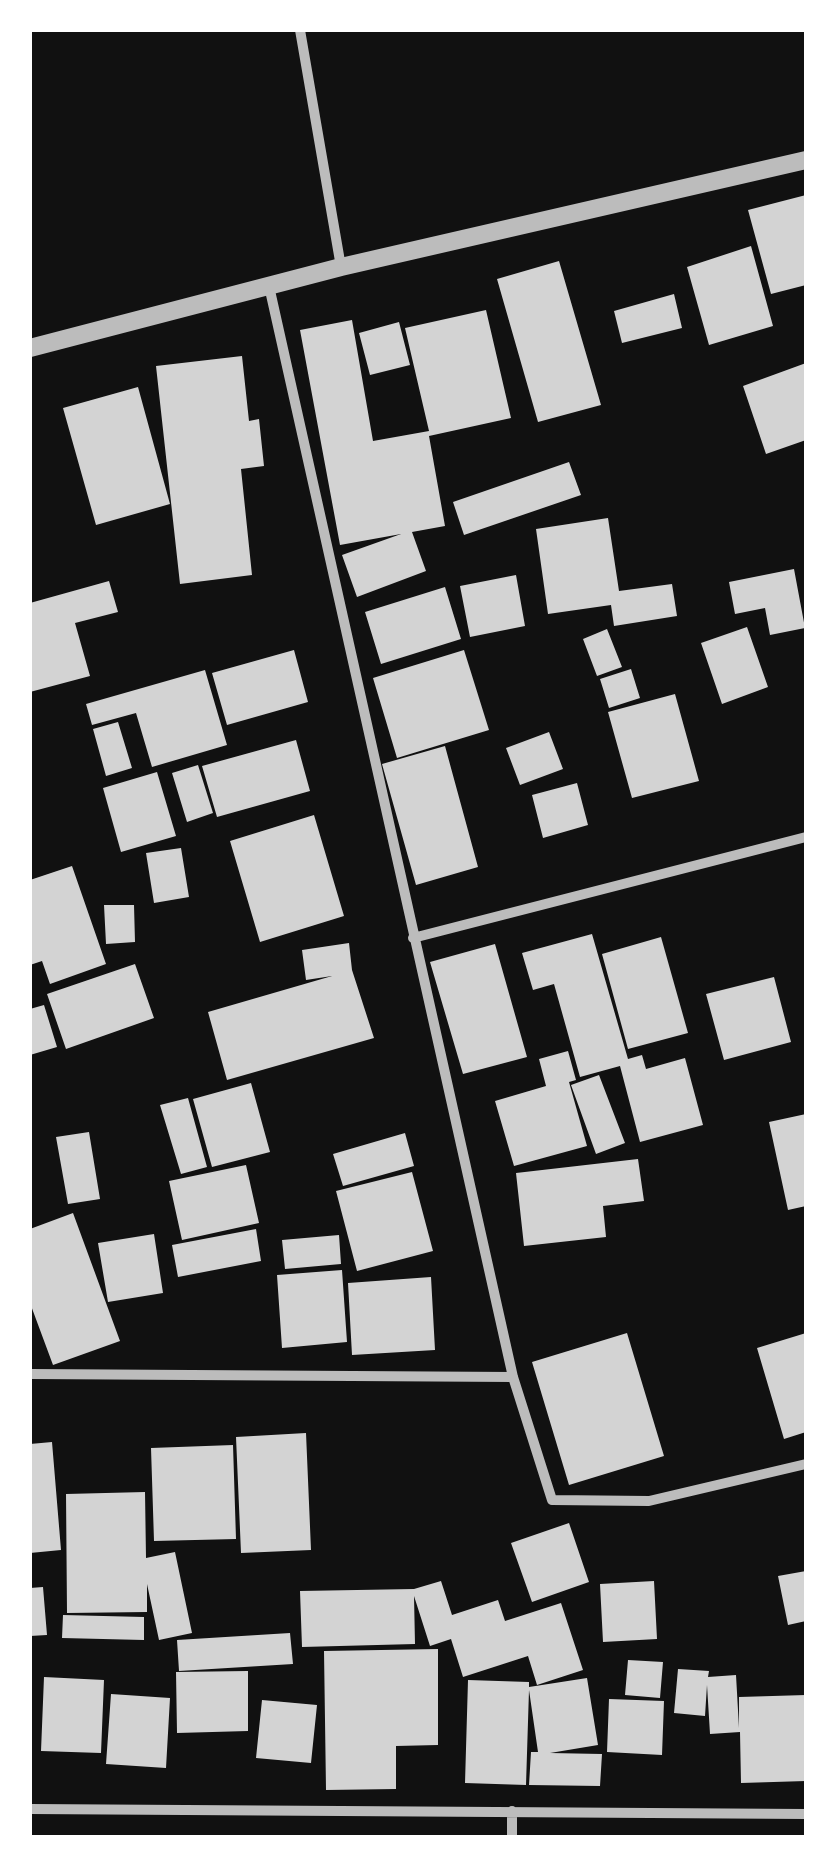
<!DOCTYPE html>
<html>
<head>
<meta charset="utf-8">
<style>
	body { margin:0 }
	#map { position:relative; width:836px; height:1867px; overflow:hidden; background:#111; font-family:Rubik,sans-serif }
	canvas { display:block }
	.frame { position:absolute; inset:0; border:32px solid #fff; pointer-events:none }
</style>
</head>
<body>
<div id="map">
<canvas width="836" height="1867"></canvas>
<div class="frame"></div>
</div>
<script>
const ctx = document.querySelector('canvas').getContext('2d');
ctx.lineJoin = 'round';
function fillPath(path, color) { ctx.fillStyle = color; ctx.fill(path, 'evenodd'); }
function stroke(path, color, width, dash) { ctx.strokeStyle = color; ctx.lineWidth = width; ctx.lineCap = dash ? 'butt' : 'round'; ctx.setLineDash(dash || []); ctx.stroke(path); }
const building = new Path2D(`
	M806,195V285L771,294L748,210Z
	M751,246L773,326L709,345L687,267Z
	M559,261L601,405L538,422L497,279Z
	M674,294L682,328L622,343L614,311Z
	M486,310L511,418L429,436L445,526L412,532L426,571L357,597L342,555L401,534L340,545L300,330L352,320L373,441L429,431L405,328Z
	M399,322L410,365L370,375L359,333Z
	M242,356L249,421L259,419L264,466L241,469L252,575L180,584L156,366Z
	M806,363V440L766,454L743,386Z
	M138,387L170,504L96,525L63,408Z
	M569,462L581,495L464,535L453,502Z
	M608,518L619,591L672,584L677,616L614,626L611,605L548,614L536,529Z
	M794,569L805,628L770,635L765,608L735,614L729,582Z
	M516,575L525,626L470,637L460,586Z
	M109,581L118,612L75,623L90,676L30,692V603Z
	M445,587L461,639L381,664L365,612Z
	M747,627L768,687L722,704L701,643Z
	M607,629L622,667L597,676L583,639Z
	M294,650L308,702L227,725L212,673Z
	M464,650L489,730L397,758L373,678Z
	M631,669L640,698L609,708L600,679Z
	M205,670L227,745L152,767L136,713L92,725L86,704Z
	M675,694L699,781L632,798L608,712Z
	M118,722L132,768L106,776L93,729Z
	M549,732L563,769L520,785L506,748Z
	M296,740L310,791L217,817L202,766Z
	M445,746L478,867L416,885L382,764Z
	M198,765L213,813L187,822L172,773Z
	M157,772L176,836L121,852L103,788Z
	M577,783L588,825L543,838L532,795Z
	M314,815L344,916L260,942L230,841Z
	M181,848L189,897L154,903L146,853Z
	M72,866L106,964L50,984L42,961L30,965V880Z
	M104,905H134L135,942L106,944Z
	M592,934L628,1059L642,1055L646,1069L685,1058L703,1125L640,1142L620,1066L580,1077L554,984L533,990L522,953Z
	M661,937L688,1033L628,1049L602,954Z
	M349,943L352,970L374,1038L227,1080L208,1012L332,976L306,980L302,950Z
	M495,944L527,1057L463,1074L430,962Z
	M135,964L154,1018L66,1049L47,994Z
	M774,977L791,1042L724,1060L706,994Z
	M44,1005L57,1047L30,1055V1009Z
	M568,1051L576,1080L569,1082L587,1146L514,1166L495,1101L546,1086L539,1059Z
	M599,1075L625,1143L596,1154L571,1085Z
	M251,1083L270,1152L212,1167L193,1099Z
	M188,1098L207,1167L181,1174L160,1105Z
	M806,1114V1206L788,1210L769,1122Z
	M89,1132L100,1199L68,1204L56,1137Z
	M405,1133L414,1166L343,1186L333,1154Z
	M638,1159L644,1201L603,1206L606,1237L524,1246L516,1173Z
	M246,1165L259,1223L182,1240L169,1181Z
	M412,1172L433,1251L357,1271L336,1191Z
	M73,1213L120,1341L53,1365L30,1303V1229Z
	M256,1229L261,1261L178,1277L172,1245Z
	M154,1234L163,1293L108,1302L98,1243Z
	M339,1235L341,1264L285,1269L282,1240Z
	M342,1270L347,1342L282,1348L277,1275Z
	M431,1277L435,1350L352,1355L348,1283Z
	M627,1333L664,1456L569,1485L532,1362Z
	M806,1333V1432L784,1439L757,1348Z
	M306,1433L311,1550L241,1553L236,1437Z
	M52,1442L61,1550L30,1553V1444Z
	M233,1445L236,1539L154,1541L151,1448Z
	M145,1492L146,1558L175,1552L192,1633L159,1640L147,1584V1612L67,1613L66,1494Z
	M569,1523L589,1582L532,1602L511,1543Z
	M806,1571V1621L788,1625L778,1576Z
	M441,1581L452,1615L498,1600L505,1621L561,1603L583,1670L537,1685L528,1656L463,1677L451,1639L430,1646L414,1596L415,1644L302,1647L300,1591L414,1589Z
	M654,1581L657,1639L603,1642L600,1584Z
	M43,1587L47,1635L30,1636V1588Z
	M63,1615L144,1617V1640L62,1638Z
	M290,1633L293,1664L179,1671L177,1640Z
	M438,1649V1745L396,1746V1789L326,1790L324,1651Z
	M628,1660L663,1662L660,1698L625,1695Z
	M678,1669L709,1671L708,1677L736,1675L739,1728V1697L806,1695V1781L741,1783L740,1732L710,1734L707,1685L705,1716L674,1713Z
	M248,1671V1731L177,1733L176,1672Z
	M44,1677L104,1680L101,1753L41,1751Z
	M587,1678L598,1745L550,1753L602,1754L600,1786L529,1785L531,1752H538L529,1690L526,1785L465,1783L468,1680L529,1682V1687Z
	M111,1694L170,1698L166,1768L106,1764Z
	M609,1699L664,1701L662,1755L607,1752Z
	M262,1700L317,1705L311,1763L256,1758Z`);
const minor = new Path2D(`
	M300,30L341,267
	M269,286L513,1377L552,1500L649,1501L806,1464
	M413,938L806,837
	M30,1374L513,1377
	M30,1809L806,1814
	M512,1837V1811`);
const tertiary = new Path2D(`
	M30,348L341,267L806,160`);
fillPath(building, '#d3d3d3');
stroke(minor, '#bcbcbc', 10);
stroke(tertiary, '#bcbcbc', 18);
</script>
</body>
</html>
